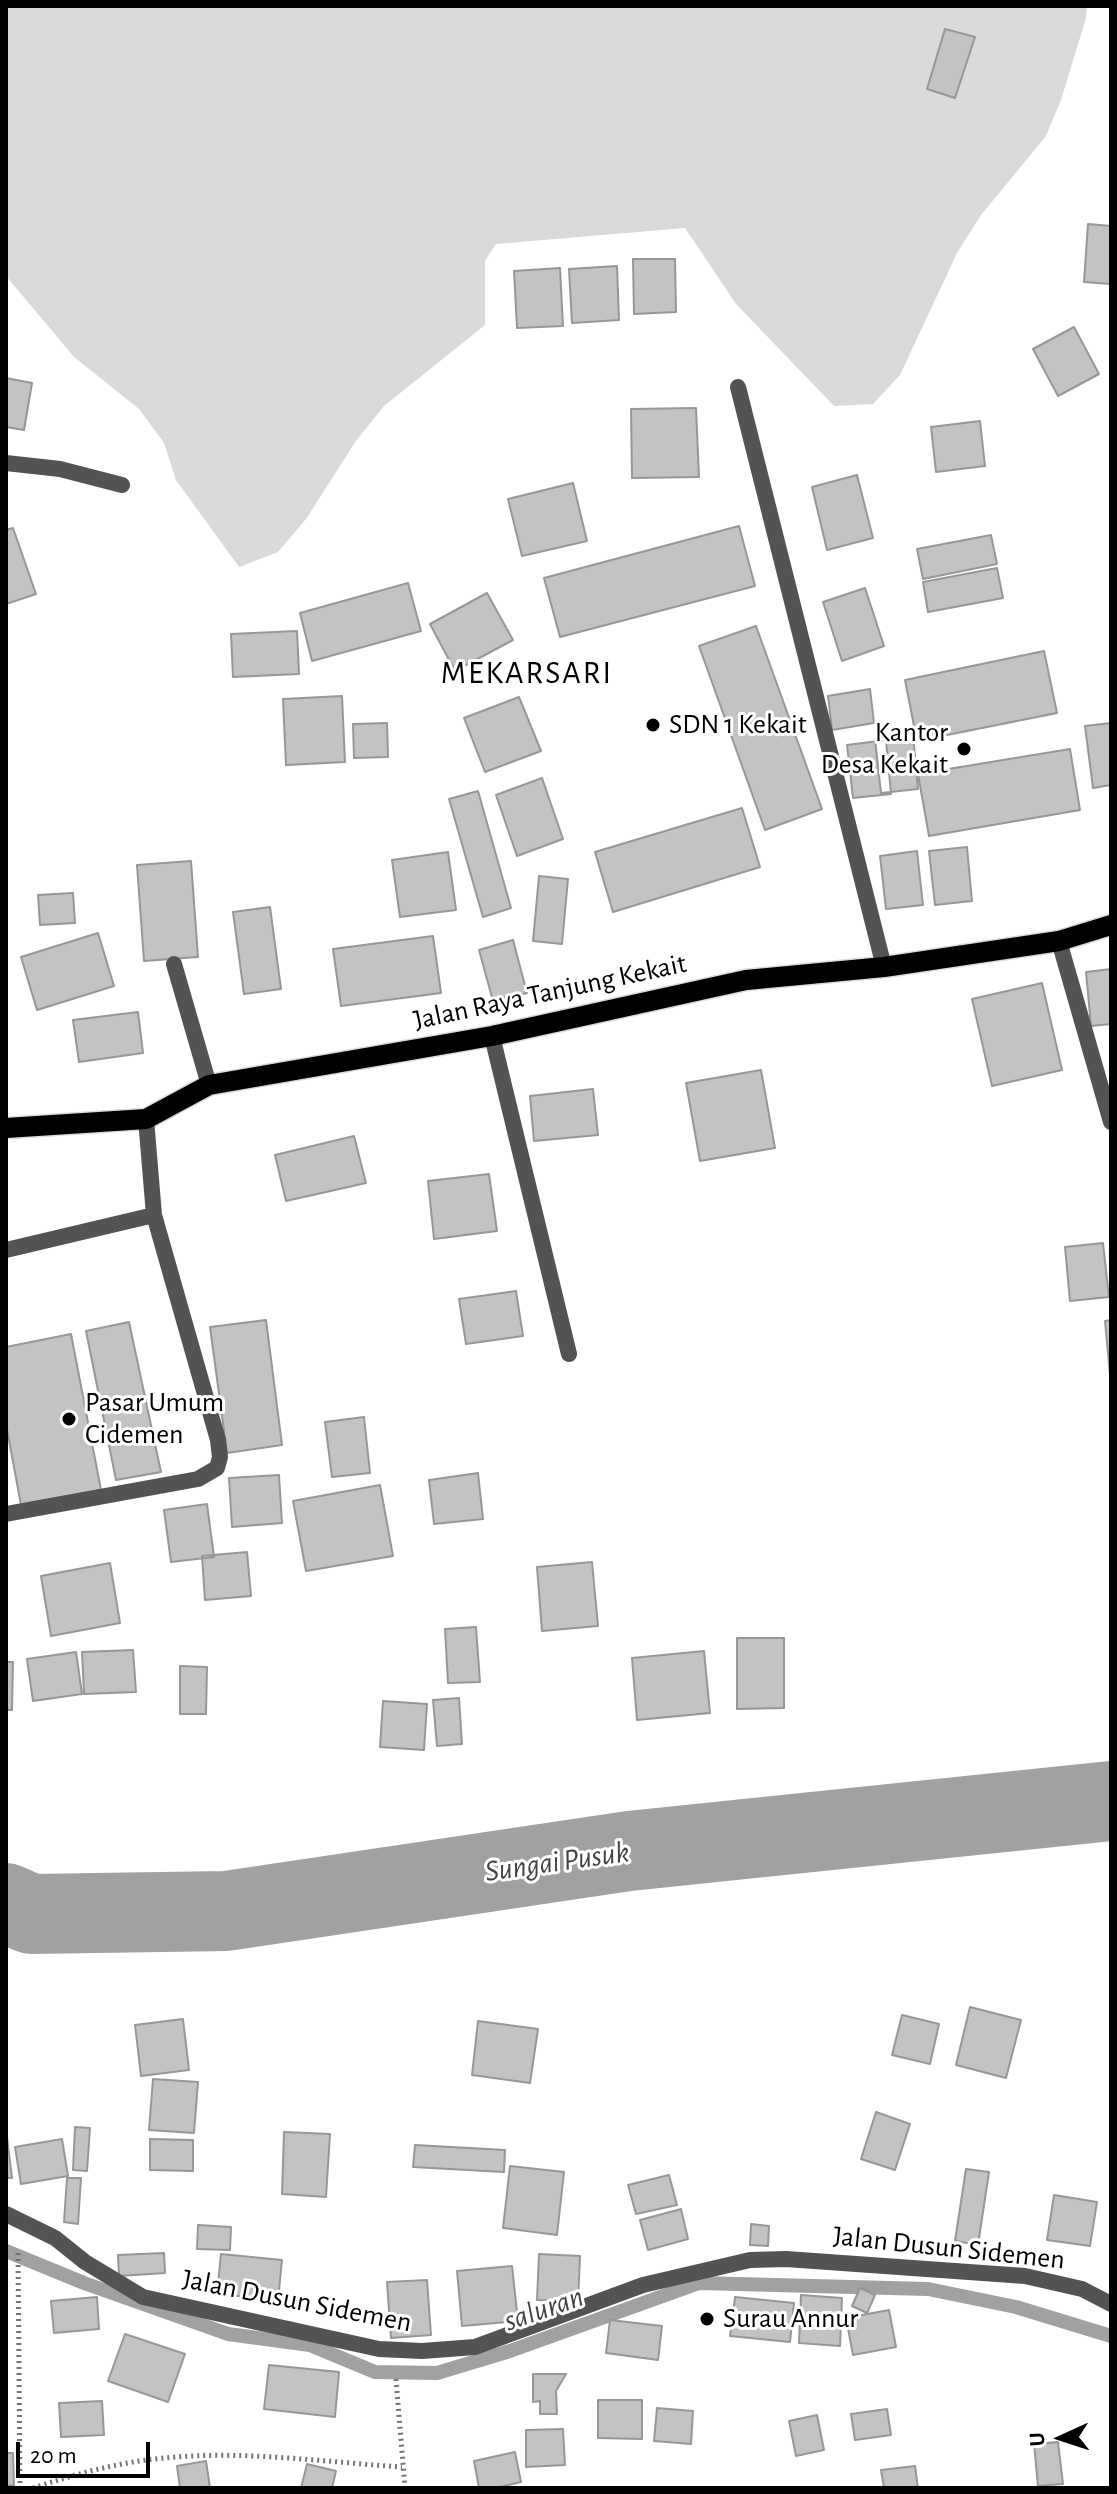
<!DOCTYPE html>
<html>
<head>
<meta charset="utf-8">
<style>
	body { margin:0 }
	#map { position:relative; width:1117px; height:2494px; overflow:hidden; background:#fff; font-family:"Alegreya Sans",sans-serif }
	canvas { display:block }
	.frame { position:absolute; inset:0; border:8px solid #000; pointer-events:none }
	.north { position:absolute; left:1021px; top:2398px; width:80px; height:80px; -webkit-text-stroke:6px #fff; paint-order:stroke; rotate:267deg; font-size:22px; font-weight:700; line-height:32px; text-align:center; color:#000 }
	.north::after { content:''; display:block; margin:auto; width:28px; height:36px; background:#000; clip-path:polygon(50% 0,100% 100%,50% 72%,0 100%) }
	.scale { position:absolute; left:16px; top:2442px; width:134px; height:36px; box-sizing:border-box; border:4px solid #000; border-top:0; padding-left:10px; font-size:24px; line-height:28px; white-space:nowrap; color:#000; -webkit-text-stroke:6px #fff; paint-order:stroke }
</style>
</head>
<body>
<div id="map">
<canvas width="1117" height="2494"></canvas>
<div class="frame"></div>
<div class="north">U</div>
<div class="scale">20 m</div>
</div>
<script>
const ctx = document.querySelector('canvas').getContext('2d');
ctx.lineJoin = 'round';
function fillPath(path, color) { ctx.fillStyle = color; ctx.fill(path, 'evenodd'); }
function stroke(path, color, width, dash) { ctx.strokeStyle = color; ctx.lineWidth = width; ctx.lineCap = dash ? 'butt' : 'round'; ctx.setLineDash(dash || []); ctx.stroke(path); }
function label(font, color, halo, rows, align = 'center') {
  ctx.font = font + ' "Alegreya Sans",sans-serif'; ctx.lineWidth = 6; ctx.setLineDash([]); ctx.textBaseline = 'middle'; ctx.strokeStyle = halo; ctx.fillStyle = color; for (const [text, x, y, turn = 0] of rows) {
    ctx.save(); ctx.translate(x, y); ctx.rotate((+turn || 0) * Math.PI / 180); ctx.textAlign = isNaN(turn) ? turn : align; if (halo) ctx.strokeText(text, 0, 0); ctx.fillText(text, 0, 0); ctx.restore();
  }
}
const green = new Path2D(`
	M6,6H1087L1086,18L1061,100L1046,136L981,215L957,253L900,375L873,404L834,406L736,304L685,228L496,244L485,261V325L384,406L356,441L306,519L278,552L239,567L176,480L164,443L139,409L74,357L6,276Z`);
const stream = new Path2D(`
	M6,2251L84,2283L228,2334L310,2345L375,2372L437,2373L510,2351L699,2283L928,2289L1016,2307L1111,2336`);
const river = new Path2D(`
	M6,1903L31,1914L226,1911L629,1851L1111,1801`);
const building = new Path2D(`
	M945,29L975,37L955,98L927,89Z
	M1088,224L1111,226V284L1084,282Z
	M633,259H675L676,312L634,314Z
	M617,266L619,320L572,323L569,269Z
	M560,268L563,326L517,328L514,271Z
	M1074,327L1099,374L1058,396L1033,349Z
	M6,378L32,383L24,430L6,427Z
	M696,408L699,477L632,478L631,409Z
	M980,421L985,466L936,472L931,427Z
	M857,475L873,538L827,550L812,487Z
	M573,483L587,541L522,556L508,499Z
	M739,526L755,586L560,637L544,578Z
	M13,528L36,594L6,604V530Z
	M991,535L997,564L923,579L917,549Z
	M997,568L1003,598L928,612L923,582Z
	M408,583L421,631L312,661L300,613Z
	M865,588L884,646L842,661L823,602Z
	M487,593L513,640L455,671L430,624Z
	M756,626L822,809L765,830L699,646Z
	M297,631L299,674L233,677L231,634Z
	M1044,651L1057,713L917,741L905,680Z
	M870,689L874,723L832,730L828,696Z
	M342,696L345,762L286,765L283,699Z
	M519,697L541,751L485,772L464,718Z
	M387,723L388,757L354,758L353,724Z
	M1111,723V785L1093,788L1085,726Z
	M913,735L918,789L881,793L875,739Z
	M886,740L891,794L853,798L847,745Z
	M1070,749L1080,810L929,836L918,774Z
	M542,778L563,839L517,856L496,795Z
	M478,791L511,908L483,917L449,799Z
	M742,808L760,867L613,912L595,852Z
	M967,847L972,901L935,905L929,851Z
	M917,851L923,905L886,909L880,856Z
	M448,852L456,910L400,917L392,860Z
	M191,861L198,957L144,961L137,865Z
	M539,876L568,879L562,944L533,941Z
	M73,893L75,923L40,925L38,895Z
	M270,907L281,989L244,994L233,912Z
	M98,933L114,986L37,1010L21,957Z
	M433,936L441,993L341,1006L333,949Z
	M513,940L527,993L493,1001L479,950Z
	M1111,969V1024L1091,1026L1086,972Z
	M1042,983L1062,1070L992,1086L972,999Z
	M138,1012L143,1053L79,1062L73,1020Z
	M761,1070L775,1148L700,1161L686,1083Z
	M593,1089L598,1135L534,1141L530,1096Z
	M354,1136L366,1183L286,1201L275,1155Z
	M489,1174L497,1231L434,1239L428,1181Z
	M1103,1243L1109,1297L1070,1301L1065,1247Z
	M516,1291L523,1336L466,1344L459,1299Z
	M266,1320L282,1445L227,1453L210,1327Z
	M1111,1320V1375H1110L1105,1321Z
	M129,1322L161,1472L116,1480L86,1331Z
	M71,1334L101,1490L21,1505L6,1424V1347Z
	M364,1417L370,1473L332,1477L325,1422Z
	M478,1473L483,1519L434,1524L429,1480Z
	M279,1475L282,1523L232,1527L229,1478Z
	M380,1485L393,1556L306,1571L293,1501Z
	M207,1504L214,1557L171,1562L164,1510Z
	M247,1552L251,1596L205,1600L202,1556Z
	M592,1562L598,1626L542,1631L537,1567Z
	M110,1563L120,1623L51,1636L41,1576Z
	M476,1627L480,1682L448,1683L445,1629Z
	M737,1638H784V1708L737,1709Z
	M133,1650L136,1692L84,1694L82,1652Z
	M704,1651L710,1713L637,1720L632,1658Z
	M76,1652L82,1694L33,1701L27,1659Z
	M6,1662H13L12,1710H6Z
	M180,1666L207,1667L206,1714H180Z
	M459,1698L462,1744L437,1746L433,1700Z
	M383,1701L427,1704L424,1750L380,1747Z
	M970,2007L1021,2020L1006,2078L956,2065Z
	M902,2015L939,2024L930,2064L892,2055Z
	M183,2019L189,2070L141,2076L135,2025Z
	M478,2021L538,2029L530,2083L472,2075Z
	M153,2079L198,2082L194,2133L149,2130Z
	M876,2112L910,2124L895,2170L861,2159Z
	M75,2127L90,2128L87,2171L73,2170Z
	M6,2129L12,2178H6Z
	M284,2132L330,2134L326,2197L282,2194Z
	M62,2139L68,2176L21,2184L15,2147Z
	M150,2139L193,2140V2171L150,2170Z
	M415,2145L505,2150L504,2172L413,2167Z
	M510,2166L564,2172L557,2235L503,2228Z
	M966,2169L989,2172L978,2245L955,2241Z
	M669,2175L677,2205L636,2214L628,2185Z
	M67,2178H81L78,2224L64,2222Z
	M1054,2195L1097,2202L1090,2246L1047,2240Z
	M681,2209L688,2239L648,2250L640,2220Z
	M751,2224L769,2226L768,2246L750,2245Z
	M198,2225L231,2227L230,2250L197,2249Z
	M164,2253L165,2273L119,2276L118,2255Z
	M221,2254L282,2260L278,2300L217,2294Z
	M539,2254L580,2256L578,2302L537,2300Z
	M512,2266L518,2321L462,2326L457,2271Z
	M427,2280L431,2335L391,2338L387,2282Z
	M860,2288L875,2295L867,2313L852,2306Z
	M801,2295L842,2298L840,2346L799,2343Z
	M97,2297L99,2329L54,2333L51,2301Z
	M735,2297L794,2303L790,2342L730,2336Z
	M889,2310L896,2347L853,2355L846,2318Z
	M610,2320L662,2326L658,2360L606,2353Z
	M125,2334L185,2354L168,2402L108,2381Z
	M269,2365L339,2372L335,2417L264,2409Z
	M533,2374H566L556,2391L557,2414H540V2401L533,2402Z
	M598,2400H642V2439L598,2438Z
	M102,2401L104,2435L61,2437L59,2403Z
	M657,2408L693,2411L691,2444L654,2441Z
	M887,2409L891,2435L855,2440L851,2414Z
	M817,2415L824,2450L796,2456L789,2421Z
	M563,2429L565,2465L526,2467V2430Z
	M1058,2442L1063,2484L1038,2486L1034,2444Z
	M515,2452L521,2482L495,2488H479L474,2461Z
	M6,2453H13L14,2485L6,2486Z
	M206,2461L210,2488H180L177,2466Z
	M307,2464L336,2471L332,2488H301Z
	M915,2466L918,2488H884L881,2470Z`);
const path = new Path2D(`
	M18,2253L20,2488
	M396,2379L405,2488
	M33,2488C76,2474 119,2462 164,2458C241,2450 325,2462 402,2467`);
const lane = new Path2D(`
	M6,1250L154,1215
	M6,1514L198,1479L217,1468L220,1457L218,1440L154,1215L146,1119`);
const street = new Path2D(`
	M738,387L884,967
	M6,463L60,469L122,485
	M1059,941L1111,1122
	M174,964L209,1085
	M492,1036L569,1354
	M6,2214L55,2238L85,2262L143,2297L379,2349L422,2351L475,2347L643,2285L750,2260L786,2259L1025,2276L1082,2289L1111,2304`);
const primary = new Path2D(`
	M6,1128L146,1119L209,1085L492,1036L746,980L884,967L1059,941L1111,925`);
const markers = [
	[653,725,8,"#000"],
	[964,749,8,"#000"],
	[69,1419,8,"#000"],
	[707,2319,8,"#000"]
];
const poiNames = [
	["SDN 1 Kekait",669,725],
	["Kantor",948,733,"right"],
	["Desa Kekait",948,765,"right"],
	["Pasar Umum",85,1403],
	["Cidemen",85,1435],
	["Surau Annur",723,2319]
];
const streetNames = [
	["Jalan Raya Tanjung Kekait",550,992,-12],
	["Jalan Dusun Sidemen",949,2248,6],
	["Jalan Dusun Sidemen",297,2301,11]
];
const waterNames = [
	["Sungai Pusuk",557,1862,-8],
	["saluran",544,2309,-19]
];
const quarterNames = [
	["MEKARSARI",527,673]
];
fillPath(green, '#dadada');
stroke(stream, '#a1a1a1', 14);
stroke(river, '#a1a1a1', 80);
fillPath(building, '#c3c3c3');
stroke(building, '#979797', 2);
stroke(primary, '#dbdbdb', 23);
stroke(path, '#757575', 5, [2, 4]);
stroke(lane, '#535353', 16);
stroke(street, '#535353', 16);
stroke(primary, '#000', 20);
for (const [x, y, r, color] of markers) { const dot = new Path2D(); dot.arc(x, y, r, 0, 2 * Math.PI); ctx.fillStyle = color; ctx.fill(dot); stroke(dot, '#fff', 3); }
label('28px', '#000', '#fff', poiNames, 'left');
label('28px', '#000', '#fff', streetNames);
label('italic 30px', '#424242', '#fff', waterNames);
ctx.letterSpacing = '2px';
label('32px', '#000', '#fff', quarterNames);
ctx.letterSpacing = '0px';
</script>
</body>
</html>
